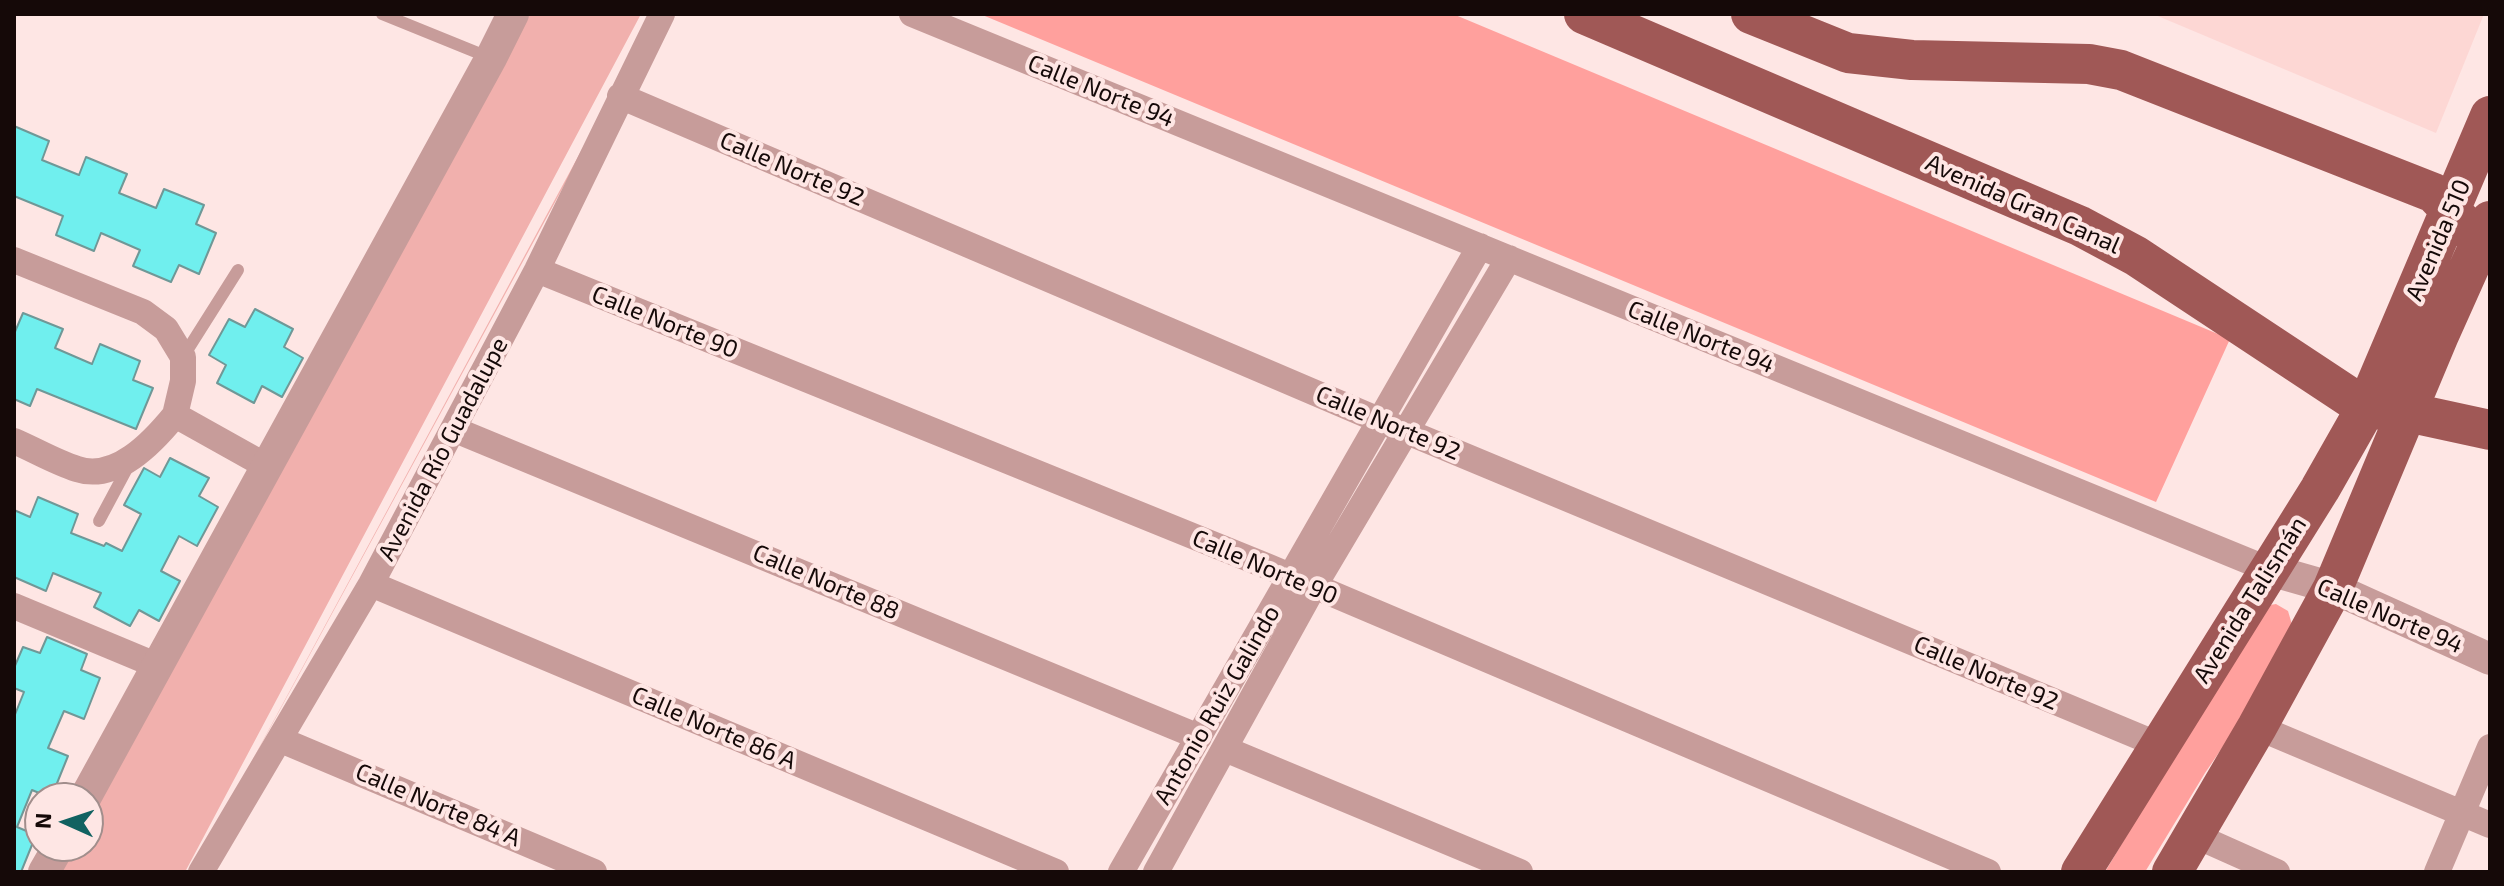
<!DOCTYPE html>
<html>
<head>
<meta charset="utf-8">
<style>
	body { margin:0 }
	#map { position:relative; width:2504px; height:886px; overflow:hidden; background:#fee6e4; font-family:"Exo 2",sans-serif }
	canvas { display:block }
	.frame { position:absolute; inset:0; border:16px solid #150908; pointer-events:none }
	.north { position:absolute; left:24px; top:782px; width:80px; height:80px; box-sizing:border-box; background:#fee6e4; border:2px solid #a18e8c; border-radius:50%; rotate:273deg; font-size:22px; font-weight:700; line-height:32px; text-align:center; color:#150908 }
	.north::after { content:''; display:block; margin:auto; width:28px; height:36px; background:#116261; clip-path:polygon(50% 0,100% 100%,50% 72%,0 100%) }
</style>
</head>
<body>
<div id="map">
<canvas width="2504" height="886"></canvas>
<div class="frame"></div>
<div class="north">N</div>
</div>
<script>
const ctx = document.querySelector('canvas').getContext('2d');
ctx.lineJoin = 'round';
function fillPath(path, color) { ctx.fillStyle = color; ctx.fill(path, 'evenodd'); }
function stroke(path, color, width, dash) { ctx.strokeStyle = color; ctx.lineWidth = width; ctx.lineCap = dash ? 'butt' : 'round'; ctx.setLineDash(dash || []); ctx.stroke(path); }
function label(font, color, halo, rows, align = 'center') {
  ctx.font = font + ' "Exo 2",sans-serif'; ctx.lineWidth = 8; ctx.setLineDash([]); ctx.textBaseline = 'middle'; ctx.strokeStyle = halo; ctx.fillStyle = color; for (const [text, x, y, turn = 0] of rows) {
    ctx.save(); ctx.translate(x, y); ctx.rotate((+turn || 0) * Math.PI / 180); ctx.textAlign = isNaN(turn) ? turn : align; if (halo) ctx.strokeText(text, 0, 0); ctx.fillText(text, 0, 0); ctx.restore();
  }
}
const built = new Path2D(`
	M2153,14H2484L2436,133Z`);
const green = new Path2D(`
	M504,14H641L185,872H39L53,846H88V798Z
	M655,14H657L192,872Z`);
const forest = new Path2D(`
	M980,14H1453L2230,339L2156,502Z
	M2276,604L2288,611L2293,628L2252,704L2205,773L2145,872H2105L2254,620L2264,606Z`);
const building = new Path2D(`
	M14,126L49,141L42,160L79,175L86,157L127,174L119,193L156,208L164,189L204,205L196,224L216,233L199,274L179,265L171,282L133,266L140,250L101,233L94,251L56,235L63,216L14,196Z
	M255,309L293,329L284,347L303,358L282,397L262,386L254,403L217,383L226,365L209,355L229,319L245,327Z
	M23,313L63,329L55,348L92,364L100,344L140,361L133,380L153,388L136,429L37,389L30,406L14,399V334Z
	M170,458L209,478L199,496L218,507L197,546L179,536L161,571L180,581L159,621L139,610L130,626L94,607L101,593L53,573L46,591L14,577V510L30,517L38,497L78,514L71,533L104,546L106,543L122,551L141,514L124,505L144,468L160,477Z
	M47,637L87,654L81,670L100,678L84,719L64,711L48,748L68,756L51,798L32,790L17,827L36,835L21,872H14V717L24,692L14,688V668L23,647L40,653Z`);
const service = new Path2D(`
	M382,14L488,57
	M183,357L238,270
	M99,521L130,463`);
const minor = new Path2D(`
	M912,14L2270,570
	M620,96L1381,421L2159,745
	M14,260L143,312L166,329L183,357V381L175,415L268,467
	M537,270L1269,567L1988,872
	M453,429L1199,737
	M14,441C35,450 55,462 77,469C116,482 153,442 175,415
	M371,584L1056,872
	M14,606L158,666
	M2257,727L2490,825
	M281,740L594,872
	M1225,749L1520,872
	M2194,835L2277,872
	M201,872L371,584L537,270L662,14
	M1121,872L1480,246
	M1156,872L1313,588L1509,258
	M2437,872L2490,747`);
const tertiary = new Path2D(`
	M2270,570L2333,588L2490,659
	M85,798L491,58L513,14
	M44,872L59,846`);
const primary = new Path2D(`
	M1584,14L2080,226L2136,256L2366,408L2407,412L2490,430
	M1751,14L1848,53L1912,60L2089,64L2121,70L2434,193L2490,252
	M2081,872L2320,489L2366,408L2490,116
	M2172,872L2257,727L2333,588L2439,335L2490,221`);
const streetNames = [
	["Calle Norte 94",1101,91,22],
	["Calle Norte 92",792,169,23],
	["Avenida Gran Canal",2023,204,24],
	["Avenida 510",2438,240,-67],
	["Calle Norte 90",665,322,22],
	["Calle Norte 94",1701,337,22],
	["Calle Norte 92",1388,423,23],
	["Avenida Río Guadalupe",443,449,-62],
	["Calle Norte 90",1265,567,23],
	["Calle Norte 88",826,582,23],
	["Avenida Talismán",2250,600,-58],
	["Calle Norte 94",2390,616,23],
	["Calle Norte 92",1986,673,23],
	["Antonio Ruiz Galindo",1217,705,-60],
	["Calle Norte 86 A",714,728,23],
	["Calle Norte 84 A",438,805,23]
];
fillPath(built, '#fdd7d4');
fillPath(green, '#f1b0ad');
fillPath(forest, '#ffa09d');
fillPath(building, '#70efee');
stroke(building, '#6f9897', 2);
stroke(service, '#c79c9a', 12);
stroke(minor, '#c79c9a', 26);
stroke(tertiary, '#c79c9a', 32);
stroke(primary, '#a05856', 40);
label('24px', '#150908', '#fee6e4', streetNames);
</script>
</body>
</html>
